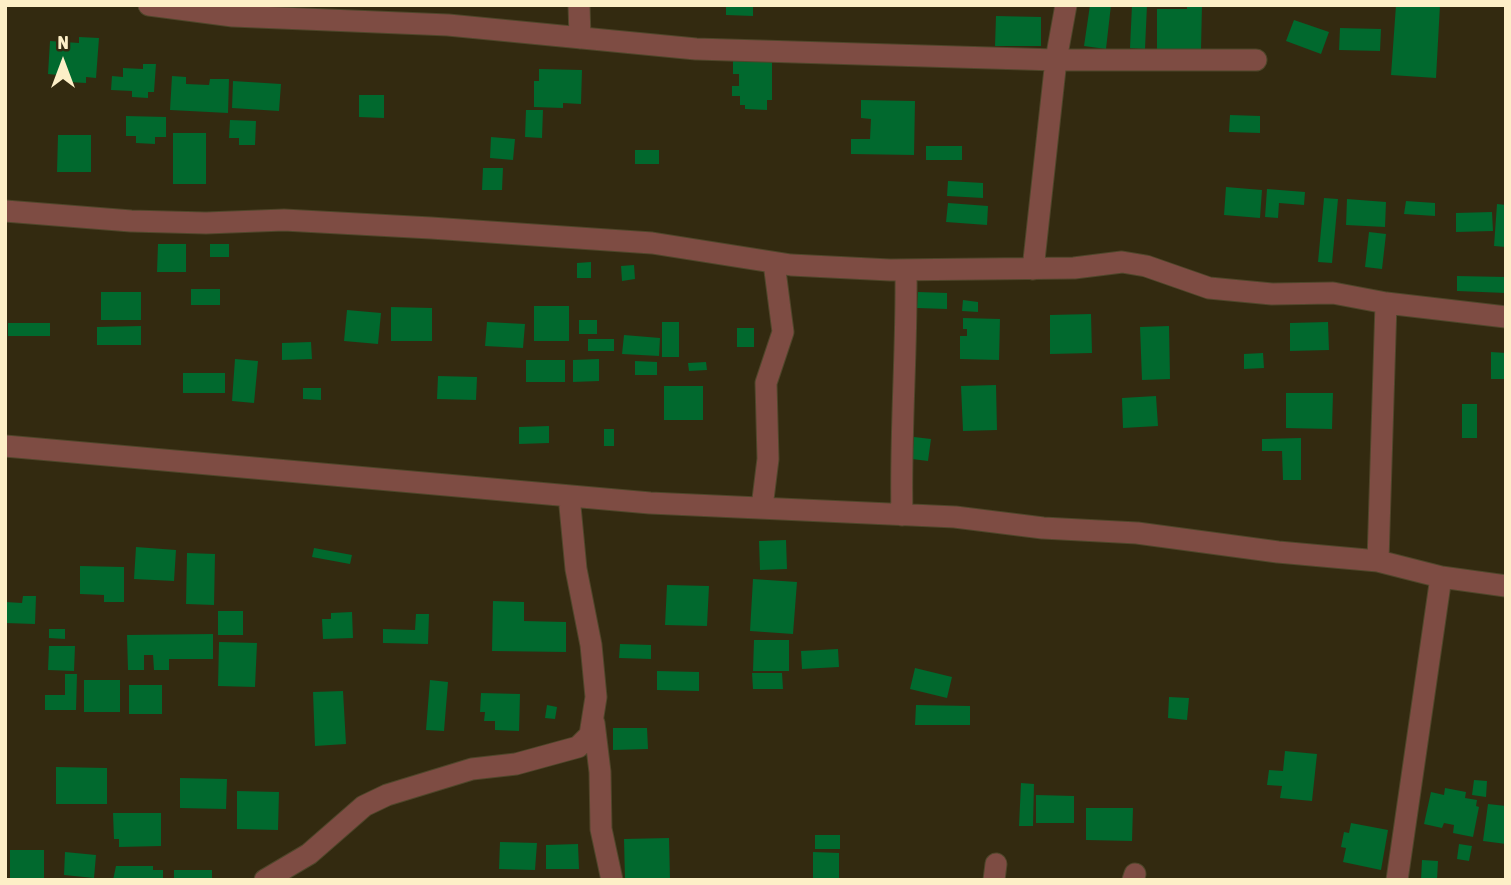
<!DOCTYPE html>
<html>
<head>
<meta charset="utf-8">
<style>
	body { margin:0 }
	#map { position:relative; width:1511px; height:885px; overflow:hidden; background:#332a10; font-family:"Asap Condensed",sans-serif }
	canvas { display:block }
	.frame { position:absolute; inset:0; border:7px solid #fdefc7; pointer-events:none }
	.north { position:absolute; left:28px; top:28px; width:70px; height:70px; -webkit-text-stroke:5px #332a10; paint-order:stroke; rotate:0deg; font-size:19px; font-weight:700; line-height:28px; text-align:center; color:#fdefc7 }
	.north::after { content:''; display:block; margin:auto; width:24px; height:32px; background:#fdefc7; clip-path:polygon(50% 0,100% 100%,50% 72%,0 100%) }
</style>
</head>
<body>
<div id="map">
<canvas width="1511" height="885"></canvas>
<div class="frame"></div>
<div class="north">N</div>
</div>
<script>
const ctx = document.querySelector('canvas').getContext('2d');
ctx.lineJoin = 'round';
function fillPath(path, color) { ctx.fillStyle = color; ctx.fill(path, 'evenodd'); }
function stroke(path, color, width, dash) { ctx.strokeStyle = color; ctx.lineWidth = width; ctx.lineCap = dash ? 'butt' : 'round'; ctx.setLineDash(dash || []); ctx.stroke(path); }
const building = new Path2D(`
	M726,5H753V16L726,15Z
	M1090,5H1111L1106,49L1084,46Z
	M1132,5H1147L1145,49L1130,48Z
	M1187,5H1202L1201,50H1157V9H1187Z
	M1396,5H1440L1436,78L1391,75Z
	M996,16L1041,17V46H995Z
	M1294,20L1329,32L1321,54L1286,41Z
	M1340,28L1381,29L1380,51L1339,50Z
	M79,37L99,38L96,78L86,77V83L69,82V76L48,74L50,41L79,43Z
	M733,58H772V100H767V110L745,109V105H740V96H732V86H739V74H733Z
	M143,64H156L154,92H148V98L132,97V91L111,90L112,76L123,77V68L143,69Z
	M539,69L582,70L581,104L563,103V108L534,107V81H539Z
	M172,76L186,77V84L209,85L210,79H229L228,113L170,110Z
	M233,81L281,84L279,111L232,108Z
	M359,95H384V118L359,117Z
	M861,100L915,101L914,155L851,154V139H870L871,119L861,118Z
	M526,110H543L542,138L525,137Z
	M1230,115L1260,116V133L1229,132Z
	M126,116L166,117V137H155V144L136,143V136H126Z
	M230,120L256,121L255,145H239V138H229Z
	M173,133H206V184H173Z
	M58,135H91V172H57Z
	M491,137L515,139L513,160L490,158Z
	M926,146H962V160H926Z
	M635,150H659V164H635Z
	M483,168H503L502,190H482Z
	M948,181L983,183V198L947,196Z
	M1226,187L1262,190L1260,218L1224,215Z
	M1267,189L1305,192L1304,205L1279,203L1278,218L1265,217Z
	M1324,198L1338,199L1332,263L1318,262Z
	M1347,199L1386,202L1385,227L1346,225Z
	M1406,201L1435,203V216L1404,214Z
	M948,203L988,206L987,225L946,222Z
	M1497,204L1506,205V247L1494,246Z
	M1492,212L1493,231L1456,232V213Z
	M1369,232L1386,234L1382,269L1365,267Z
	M158,244H186V272H157Z
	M210,244H229V257H210Z
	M591,262V278H577V263Z
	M634,265L635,279L622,281L621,266Z
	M1457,276L1506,277V293L1457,291Z
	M191,289H220V305H191Z
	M101,292H141V320H101Z
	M918,292L947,293V309L917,308Z
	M963,300L978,302V312L962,311Z
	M534,306H569V341H534Z
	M391,307L432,308V341H391Z
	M347,310L381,313L378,344L344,341Z
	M1091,314L1092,353L1050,354V315Z
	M963,318L1000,319L999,360L960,359V336H967V329H963Z
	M579,320H597V334H579Z
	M487,322L525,324L523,348L485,346Z
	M662,322H679V357H662Z
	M1328,322L1329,350L1290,351V323Z
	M8,323H50V336H8Z
	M141,326V345H97V327Z
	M1169,326L1170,379L1142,380L1140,327Z
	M737,328H754V347H737Z
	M624,335L660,338L659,356L622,354Z
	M588,339H614V351H588Z
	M311,342L312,359L282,360V343Z
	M1491,352L1506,353V379H1491Z
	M1263,353L1264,368L1244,369V354Z
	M235,359L258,361L254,403L232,401Z
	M599,359V381L573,382V360Z
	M526,360H565V382H526Z
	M635,361L657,362V375H635Z
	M706,362L707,370L689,371L688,363Z
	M183,373H225V393H183Z
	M438,376L477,377L476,400L437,399Z
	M996,385L997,430L963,431L961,386Z
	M664,386H703V420H664Z
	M303,388H321V400L303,399Z
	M1286,393H1333L1332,429L1286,428Z
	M1156,396L1158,426L1123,428L1122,398Z
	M1462,404H1477V438H1462Z
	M549,426V443L519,444V427Z
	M604,429H614V446H604Z
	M914,437L931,439L928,461L912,459Z
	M1301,438V480H1283L1282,451H1262V439Z
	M786,540L787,569L760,570L759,541Z
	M136,547L176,550L174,581L134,579Z
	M314,548L352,555L350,564L312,557Z
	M187,553L215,554L214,605L186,604Z
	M80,566L124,567V602H104V595L80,594Z
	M753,579L797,582L793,634L750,631Z
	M667,585L709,586L707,626L665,625Z
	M23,596H36L35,624L5,623V602L22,603Z
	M493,601L524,602V621L566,622V652L492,651Z
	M218,611H243V635H218Z
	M352,612L353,638L323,639L322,619H331V613Z
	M416,614H429L428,644L383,643V629L415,630Z
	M49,629H65V639L49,638Z
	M213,634V659H169V670H154L153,655H144V670H128L127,635Z
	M754,640H789V671H753Z
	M219,642L257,643L255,687L218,686Z
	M620,644L651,645V659L619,658Z
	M49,646H75L74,671L48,670Z
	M838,649L839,667L802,669L801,651Z
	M915,668L952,677L947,698L910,689Z
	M657,671L699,672V691L657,690Z
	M752,673H782L783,689H753Z
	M65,674H77L76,710H45V695H65Z
	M84,680H120V712H84Z
	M430,680L448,682L444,731L426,730Z
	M129,685H162V714H129Z
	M343,691L346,744L315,746L313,692Z
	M481,693L520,694L519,731L495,730V721H484L485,712H480Z
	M1169,697L1189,698L1187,720L1168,718Z
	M547,705L557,707L555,719L545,718Z
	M916,705L970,706V725H915Z
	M613,728H647L648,749L613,750Z
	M1285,751L1317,754L1312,801L1280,798L1282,786L1267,785L1269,770L1283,771Z
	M56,767L107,768V804H56Z
	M180,778L227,779L226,809L180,808Z
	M1474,780L1487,781L1486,797L1472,795Z
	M1021,783L1034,784L1033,826H1019Z
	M1445,788L1466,792L1465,798L1477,800L1476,806L1479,807L1473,837L1453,833L1454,825L1444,823L1442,828L1424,824L1431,792L1444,795Z
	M237,791L279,792L278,830L237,829Z
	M1036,795L1074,796V823H1036Z
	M1488,804L1506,806V844L1483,841Z
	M1086,808H1133L1132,841L1086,840Z
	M113,813H161V846L119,847V839H114Z
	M1351,823L1388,830L1381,870L1343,862L1346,848L1341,847L1344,832L1349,833Z
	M815,835H840V849H815Z
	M669,838L670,880H625L624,839Z
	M500,842L537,843L535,870L499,869Z
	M578,844L579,869H546V845Z
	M1459,844L1472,846L1469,861L1457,859Z
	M10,850H44V880H10Z
	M65,852L96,855L94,878L64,875Z
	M813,852L839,853V880H813Z
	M1422,860L1438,861L1437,880H1421Z
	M116,866H153V870H163V880H113Z
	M174,870H212V880H174Z`);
const minor = new Path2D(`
	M149,5L233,16L448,25L696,49L1056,60H1256
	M579,5L580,38
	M5,211L131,221L206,223L284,220L431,228L652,243L791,265L890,270L1074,268L1122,262L1146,266L1209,288L1272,294L1333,293L1386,303L1506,317
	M1033,269L1056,60L1066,5
	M5,446L650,503L955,517L1043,528L1137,533L1278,552L1378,561L1441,577L1506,586
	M762,507L768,459L766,383L783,332L774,263
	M902,515C900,433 907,352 906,270
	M1378,561L1386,303
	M594,723L600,772L601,829L612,880
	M265,880L309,854L364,806L387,795L472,769L516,764L578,747L590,735L596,697L591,645L576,569L569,496
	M994,880L996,864
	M1133,880L1135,874
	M1397,880L1441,577`);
fillPath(building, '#01692e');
stroke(minor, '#4f462a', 23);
stroke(minor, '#7e4c43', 21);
</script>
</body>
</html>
